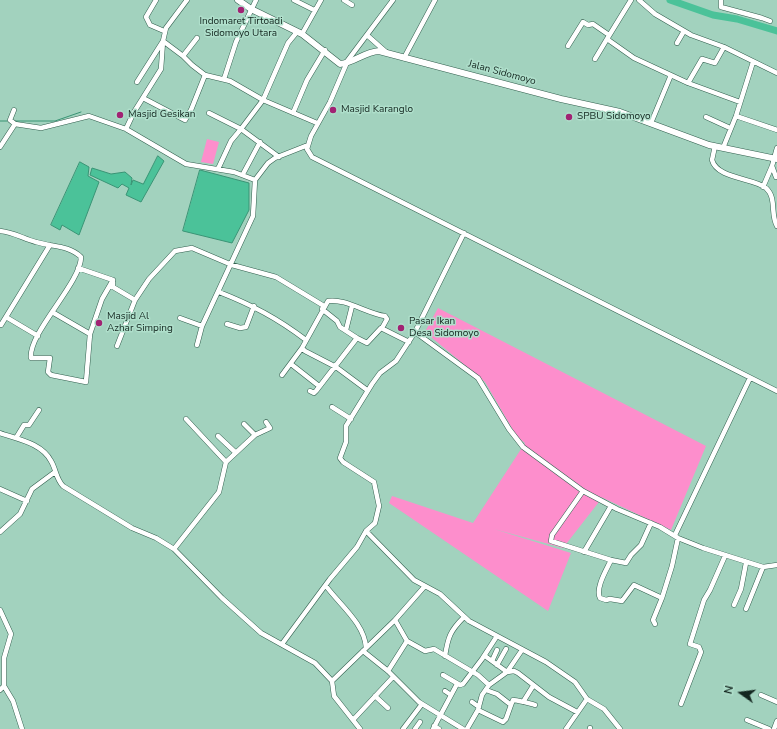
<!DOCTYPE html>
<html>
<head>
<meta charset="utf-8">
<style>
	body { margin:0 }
	#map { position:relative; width:777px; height:729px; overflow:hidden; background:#a2d2be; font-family:"Nunito Sans",sans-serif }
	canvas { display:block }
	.north { position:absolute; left:721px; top:673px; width:40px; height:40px; -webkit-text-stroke:3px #afdfcb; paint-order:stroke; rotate:284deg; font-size:11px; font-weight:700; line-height:16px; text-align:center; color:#142720 }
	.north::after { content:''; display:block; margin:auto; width:14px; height:18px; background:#142720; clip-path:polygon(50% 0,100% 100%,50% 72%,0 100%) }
</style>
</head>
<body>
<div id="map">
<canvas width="777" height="729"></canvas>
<div class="north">N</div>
</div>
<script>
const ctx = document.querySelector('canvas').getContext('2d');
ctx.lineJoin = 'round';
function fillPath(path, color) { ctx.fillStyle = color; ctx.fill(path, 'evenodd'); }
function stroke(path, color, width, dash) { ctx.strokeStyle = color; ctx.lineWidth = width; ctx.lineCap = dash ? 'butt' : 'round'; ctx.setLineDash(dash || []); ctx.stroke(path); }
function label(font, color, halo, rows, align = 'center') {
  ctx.font = font + ' "Nunito Sans",sans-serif'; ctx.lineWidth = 3; ctx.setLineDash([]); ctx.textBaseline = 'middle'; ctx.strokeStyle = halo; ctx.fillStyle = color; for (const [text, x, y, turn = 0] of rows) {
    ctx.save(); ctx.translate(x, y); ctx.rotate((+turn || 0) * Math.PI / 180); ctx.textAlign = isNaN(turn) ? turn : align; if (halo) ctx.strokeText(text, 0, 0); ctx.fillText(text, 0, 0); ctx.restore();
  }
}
const green = new Path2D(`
	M207,139L219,142L213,164L201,162Z
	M438,308L706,446L671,530L601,497L602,498L563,548L494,529L571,553L548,611L389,503L392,496L473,523L525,443L517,437L485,382L425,332Z`);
const water = new Path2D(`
	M158,156L164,161L141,202L126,195L129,188L122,184L118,188L90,175L92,168L111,174L125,172L132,178L131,185L133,180L143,184Z
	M80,162L89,167L88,176L99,182L79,235L62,225L60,230L51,225Z
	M200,170L249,183V210L232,243L183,231Z`);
const stream = new Path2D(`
	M0,121H7
	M15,121H55L81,112`);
const river = new Path2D(`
	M670,0L713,15L737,19L777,31`);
const minor = new Path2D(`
	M156,0L146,17L150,25L164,31
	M294,0L314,10
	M344,0L352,5
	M393,0L348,60L330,102L311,136L307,149L312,157L777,391
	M631,0L607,39L634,58L688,83L740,102
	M639,0L655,14L691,35L724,47L777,73
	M721,0V7L762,18L770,21
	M297,32L288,43L263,100L317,123
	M302,34L321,0
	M368,36L386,52
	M677,43L684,31
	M568,46L583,22L588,25L593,24L609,35
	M183,56L192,65L205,75L230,81L263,100L241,129L279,157
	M404,58L435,0
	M595,59L607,39
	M224,79L236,42L256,0
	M137,82L163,41L183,56L197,38
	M688,83L702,59L715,63L724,47
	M143,98L185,120L191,110L205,75
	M14,110L10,120L15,124
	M209,113L241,129L231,141L218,169
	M293,113L307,80L325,50
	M736,116L777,130
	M706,117L730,128
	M651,123L671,75
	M126,129L134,112L161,69L163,41L166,28L187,0
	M715,146L712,160C717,179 754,178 766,188C777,198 770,214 777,226
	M0,147L15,124L41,128L89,116L126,129L186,164L234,172L255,180
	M723,148L736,116L753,62
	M243,174L260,142
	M776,177L772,166L777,148
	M763,187L772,166
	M0,231C13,232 24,239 36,242C52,247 69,245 81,257C81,283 28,333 31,358H50L48,372L51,375L86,382L90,334L102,299L113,280
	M78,268L113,280
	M113,282V287L135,300L149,279L175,251L192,248L232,265L276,277L324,306
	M219,292C252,305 277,318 306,340
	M52,312L90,334
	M6,317L38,336
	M180,318L202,326
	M227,324L240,328L246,327L254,306
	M1,325L50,245
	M346,330L352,306
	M415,332L478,378L509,429L523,447L583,491L617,509L660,527L678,538L703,548L763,567L777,565
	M357,338L367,343L381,328L409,342
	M197,345L202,326L253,216L255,180L268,163L275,158L308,145
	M117,346L135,300
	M302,348L305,351L336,367L367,390
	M291,364L319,386
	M282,375L302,348L328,301C345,298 368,314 385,316L387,319L382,328
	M310,391L314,393L316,391L357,338L340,327L337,321L322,309
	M332,407L351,419
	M186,419L226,462
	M244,424L255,435
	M0,433C17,439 42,443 51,461C56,469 56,479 63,486L132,528L156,538L174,549L222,598L261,633L315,663L332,681L334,696L360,729
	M218,436L235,452
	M16,438L24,425H29L39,410
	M0,489L27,501
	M583,491L552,535L551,541L611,560L626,563L631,555L641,545L651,523
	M366,531L414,580L440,594L469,621L546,662L575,682L587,699
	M0,532L20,514L32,489L55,472
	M675,535L750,378
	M174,549L219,492L226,462L255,435L270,428L266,422
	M584,552L611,506
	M611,560C607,569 595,588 600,598L606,600L610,599L622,601L634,585L662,598L672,566L678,538
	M326,586C339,604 365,624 366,648
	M734,605L741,589L746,563
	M746,609L763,567
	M0,610L11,634L4,658V686L13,701L22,729
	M655,624L653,620L662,598
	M407,641L425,651L434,649L478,675L489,685
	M282,644L330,579L357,547L366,531L375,523L379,506L374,482L343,462L340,458L346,442V426L372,384L380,373L396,361L415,332L464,233
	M363,651L388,671L419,702L463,729
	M445,656C448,637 450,631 464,617
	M485,656L507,672L514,671L518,673L549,697L577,712
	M492,661L497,650
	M497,665L506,649
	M388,671L407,641L395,620L425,586
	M443,675L460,685L463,684L482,659L497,636
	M332,681L395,620
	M0,690L4,686
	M445,691L451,695
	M761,695L777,702
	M375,696L388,708
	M472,702L479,707
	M523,702L533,686
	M681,704L701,652L699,647L690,644L704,600L710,590L725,556
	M511,705L513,700C516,700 533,704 535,705
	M478,710L503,722L506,719L511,705L497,694L486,690
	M353,720L393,677
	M747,720L769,729
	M434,726L439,729
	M590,728V729
	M403,729L422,704
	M415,729L420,722
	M433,729L457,684
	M467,729L478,710L482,695L489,685L507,672L522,650
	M566,729L587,699L604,709L620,729
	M774,729L777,721`);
const secondary = new Path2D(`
	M238,0L251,9L302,34L340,64C354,63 364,52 379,51L561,99L620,112L709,145L777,159`);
const markers = [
	[241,10,4,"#a12273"],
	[333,110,4,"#a12273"],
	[120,115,4,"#a12273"],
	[569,117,4,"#a12273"],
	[99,323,4,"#a12273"],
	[401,328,4,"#a12273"]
];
const poiNames = [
	["Indomaret Tirtoadi",241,22,"center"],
	["Sidomoyo Utara",241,34,"center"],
	["Masjid Karanglo",341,110],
	["Masjid Gesikan",128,115],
	["SPBU Sidomoyo",577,117],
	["Masjid Al",107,317],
	["Azhar Simping",107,329],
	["Pasar Ikan",409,322],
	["Desa Sidomoyo",409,334]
];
const streetNames = [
	["Jalan Sidomoyo",502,73,15]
];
fillPath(green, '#fd8ecc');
fillPath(water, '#4bc299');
stroke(water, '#3a9475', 1);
stroke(stream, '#3a9475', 1);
stroke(river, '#4bc299', 7);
stroke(minor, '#325f4e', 5.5);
stroke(secondary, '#325f4e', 7);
stroke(minor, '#fff', 4.5);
stroke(secondary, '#fff', 6);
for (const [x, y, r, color] of markers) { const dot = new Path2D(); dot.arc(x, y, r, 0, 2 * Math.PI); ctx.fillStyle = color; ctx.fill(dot); stroke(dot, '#afdfcb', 1.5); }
label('10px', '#142720', '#afdfcb', poiNames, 'left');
label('10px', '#142720', '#afdfcb', streetNames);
</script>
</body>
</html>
